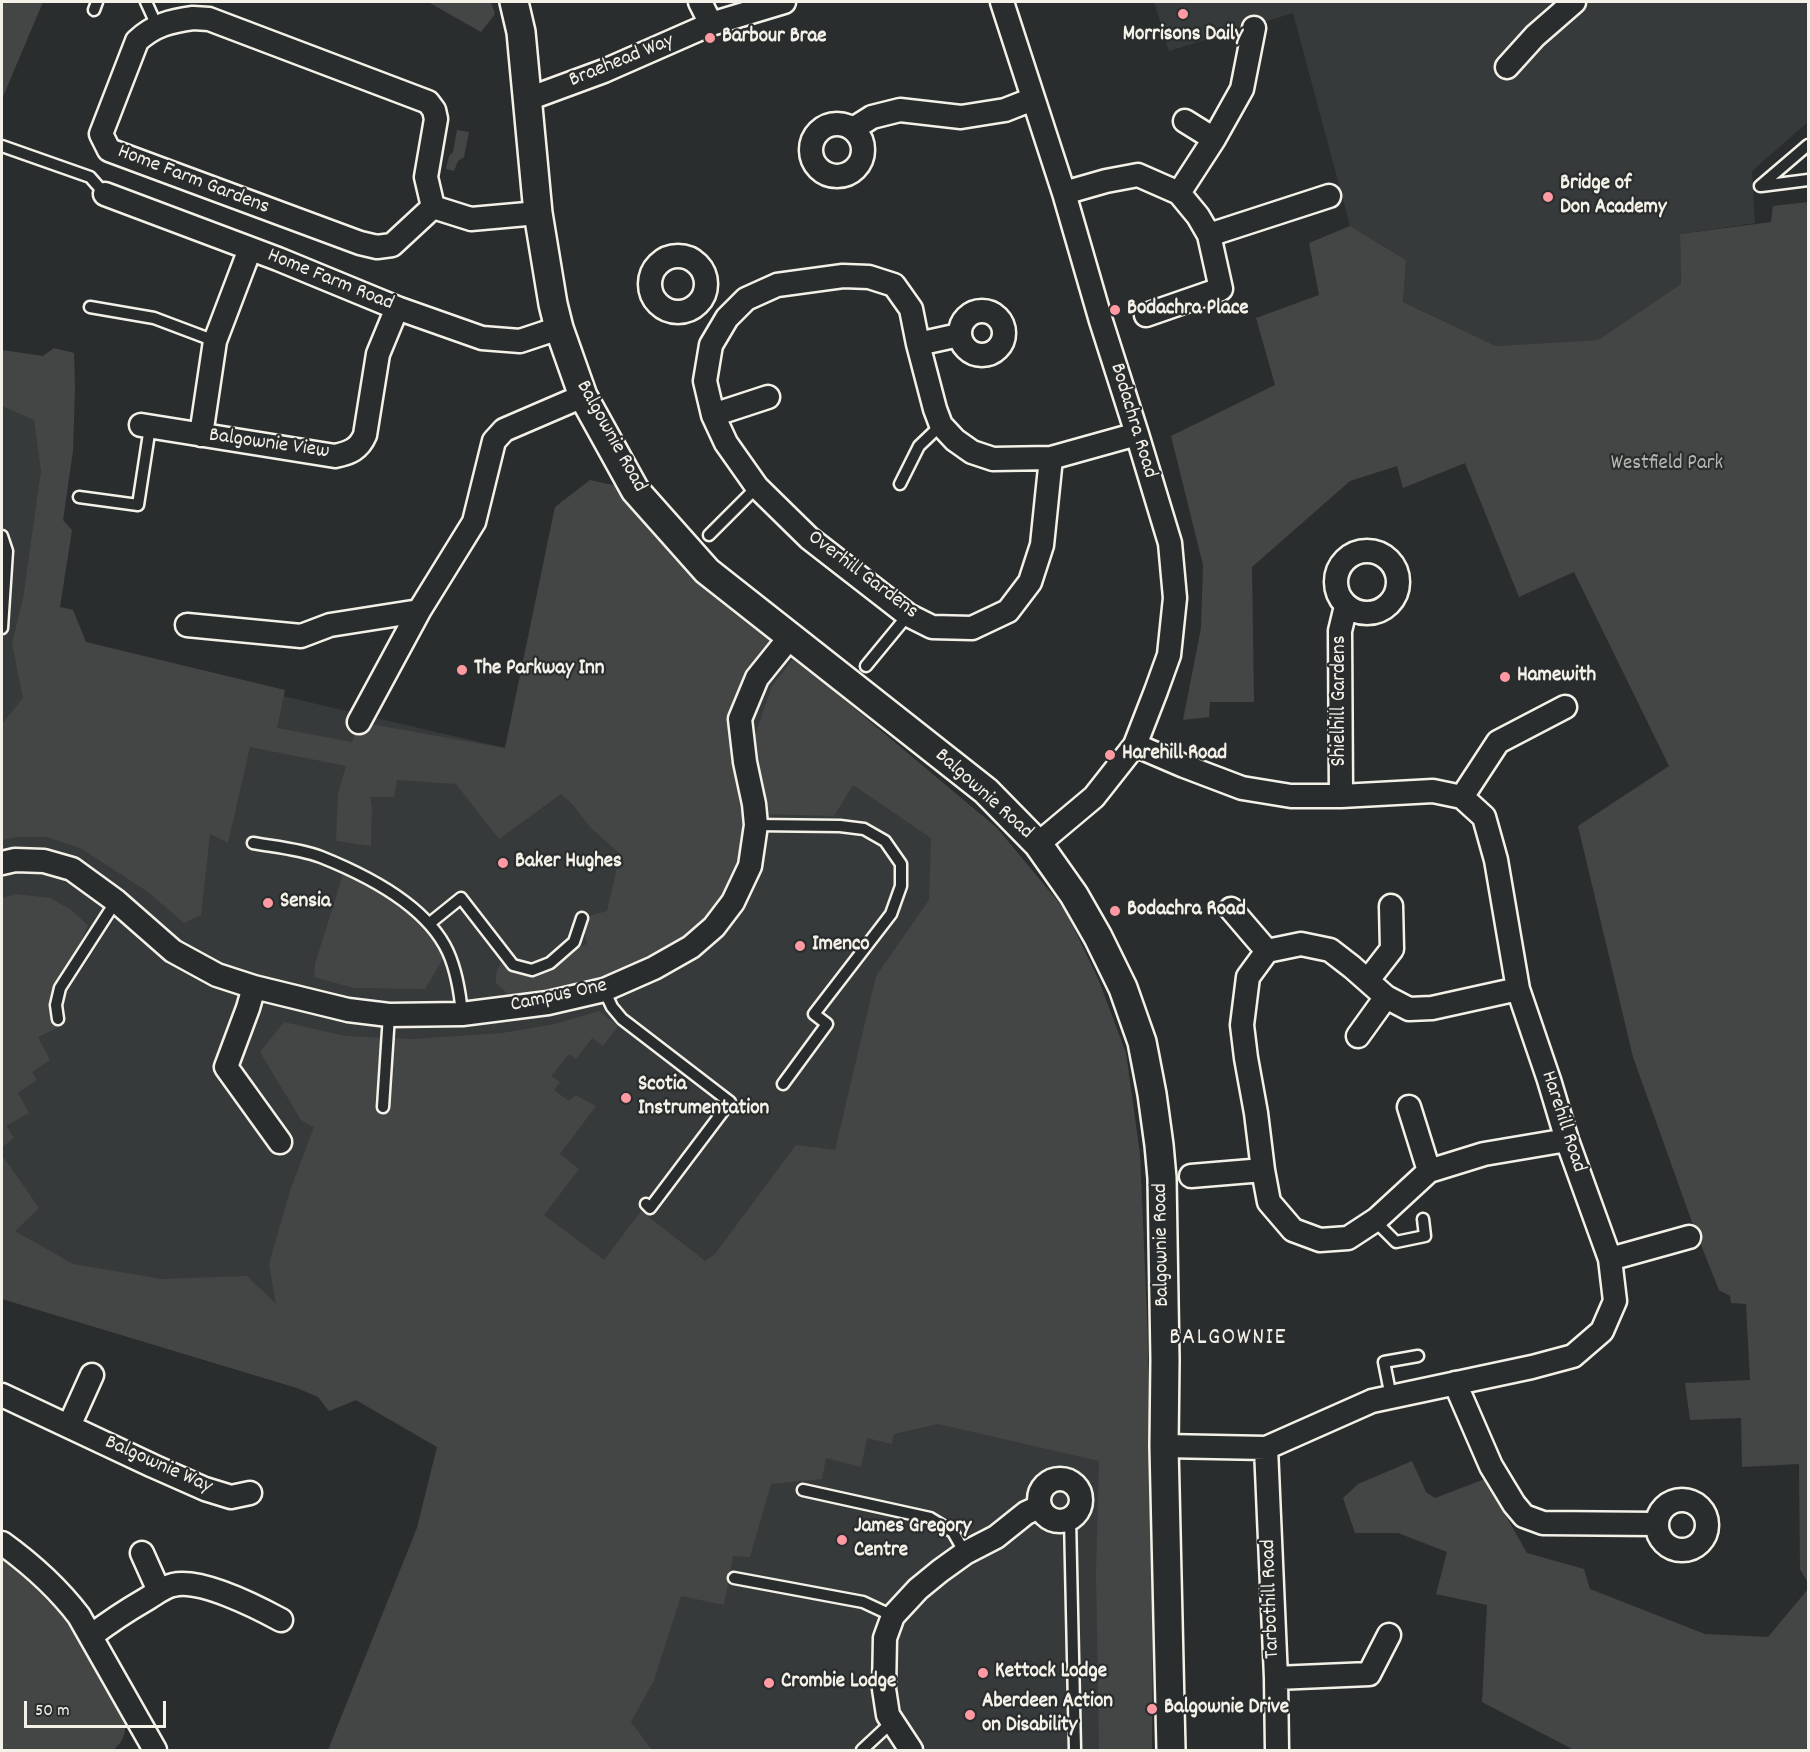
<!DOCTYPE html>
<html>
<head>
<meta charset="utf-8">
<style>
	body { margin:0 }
	#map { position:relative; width:1810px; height:1752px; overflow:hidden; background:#2a2d2e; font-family:Dekko,sans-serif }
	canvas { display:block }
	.frame { position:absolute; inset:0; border:3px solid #f4f1e8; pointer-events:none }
	.scale { position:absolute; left:24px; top:1701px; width:142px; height:27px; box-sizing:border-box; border:3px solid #f4f1e8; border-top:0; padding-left:8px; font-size:18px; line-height:21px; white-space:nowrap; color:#f4f1e8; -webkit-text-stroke:4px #2a2d2e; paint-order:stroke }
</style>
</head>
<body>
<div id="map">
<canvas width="1810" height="1752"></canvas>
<div class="frame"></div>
<div class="scale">50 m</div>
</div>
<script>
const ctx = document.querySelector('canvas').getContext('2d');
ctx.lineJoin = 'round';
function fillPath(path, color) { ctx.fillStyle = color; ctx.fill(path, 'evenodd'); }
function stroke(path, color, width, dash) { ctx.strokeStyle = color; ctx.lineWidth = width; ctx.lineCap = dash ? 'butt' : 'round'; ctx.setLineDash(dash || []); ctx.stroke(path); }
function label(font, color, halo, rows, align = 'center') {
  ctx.font = font + ' Dekko,sans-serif'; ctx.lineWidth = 4.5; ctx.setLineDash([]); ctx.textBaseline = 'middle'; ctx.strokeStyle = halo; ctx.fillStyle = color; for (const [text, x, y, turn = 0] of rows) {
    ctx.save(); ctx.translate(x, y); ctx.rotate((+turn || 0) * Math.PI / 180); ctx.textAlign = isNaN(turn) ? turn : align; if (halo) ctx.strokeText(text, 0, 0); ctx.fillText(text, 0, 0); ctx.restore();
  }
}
const built = new Path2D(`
	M1154,2H1808V122L1752,171L1755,223L1680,234L1681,284L1598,340L1496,346L1403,302L1406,260L1350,226L1293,13L1169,51Z
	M2,370L68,380L38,639L505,748L555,507L754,624L997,828L1065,910L1099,981L1126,1053L1140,1155L1147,1317L1153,1543L1152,1750H328L417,1528L437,1447L356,1400L329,1411L318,1397L297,1388L2,1299Z`);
const green = new Path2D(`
	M2,2H43L2,99Z
	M428,2H491L495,14L481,32Z
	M457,130L469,132L464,157L458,161L454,171L446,169L449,156L453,152Z
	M1808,202V1583L1800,1569L1799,1464L1742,1467L1741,1418L1690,1420L1685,1383L1750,1380L1746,1304L1731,1303L1730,1296L1719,1290L1693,1225L1633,1057L1578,826L1669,766L1574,572L1519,597L1465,463L1403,488L1397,466L1350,481L1252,567L1254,702H1210L1209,717L1183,720L1201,628L1203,565L1171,436L1275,385L1256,318L1319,295L1309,243L1350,226L1406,260L1403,302L1496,346L1598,340L1681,284L1680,234L1771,222L1773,206Z
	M54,348L74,353L75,388L73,451L63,520L72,530L60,607L73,610L86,642L285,690L277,728L352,742L359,722L505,748L555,507L590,480L635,490L790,637L740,719L750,866L691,947L548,1003L509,995L496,983C496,969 498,963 511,957L537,964L587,944L582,918L607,911L620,854L591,828L573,805L561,794L499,839L456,784L397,780L394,797H370L372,808L371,846L336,841L338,793L346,766L250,747L228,843L210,834L201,915L184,923L148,892L82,849L47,837H17L2,840V724L23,698L12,643L23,599L41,471L34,420L2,406V350L43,356Z
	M794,658L997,828L1065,910L1099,981L1126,1053L1140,1155L1147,1317L1153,1543L1152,1750H1099L1096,1572L1099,1461L938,1424L894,1434L892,1444L867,1438L861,1467L826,1458L822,1479L771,1484L750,1557L733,1556L724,1605L681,1596L654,1680L631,1722L652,1750H328L417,1528L437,1447L356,1400L329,1411L318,1397L297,1388L2,1299V1155L39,1208L15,1231L73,1264L162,1279L247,1276L276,1304L269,1264L290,1191L314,1127L301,1120L260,1052L284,1022L345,1036L413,1039L502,1033L555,1024L599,1011L618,1026L603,1046L592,1038L576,1059L569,1054L551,1076L560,1082L554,1090L569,1101L575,1095L596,1106L560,1154L579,1169L544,1215L604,1260L641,1211L705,1261L715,1254L796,1145L835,1150L876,976L929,900L931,838L853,785L834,816L765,814L755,735L772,686Z
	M345,868L399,898L448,950L425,989L354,988L314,977L315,964Z
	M16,894L50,898L71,910L88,925L60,988L56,1005L62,1026L38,1037L50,1060L32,1072L37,1080L18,1093L29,1113L6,1126L14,1138L2,1147V898Z
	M1412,1461L1426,1492L1435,1498L1485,1479L1527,1553L1584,1569L1590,1589L1705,1634L1768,1637L1808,1589V1750H1574L1482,1702L1487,1605L1436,1594L1447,1552L1398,1533H1355L1343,1498L1358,1484Z
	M2,1555L35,1580L68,1618L123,1713C128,1728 125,1741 113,1750H2Z`);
const service = new Path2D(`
	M146,2L157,26
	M94,10L97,2
	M2,146L90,177L105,194
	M1760,186L1808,145
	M1761,186L1808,180
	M90,307L154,318L215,341
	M900,484L919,446L941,425
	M79,497L138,505L150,427
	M709,535L757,487
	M2,536L7,551L2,628
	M866,666L908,615
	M756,825L840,826L864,829L885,841L901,864V886L891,914L814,1014L827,1024L783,1084
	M253,843C276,847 300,849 321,857C366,875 427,906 448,952C457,972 460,992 462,1014
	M430,923L461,898L513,965L532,970L550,963L574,942L582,918
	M604,990L612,1007L622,1019L730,1102L650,1208L646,1204
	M58,1019L56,1005L60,988L116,901
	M383,1107L389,1015
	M1374,1220L1396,1242L1425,1236L1423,1219
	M1391,1397L1384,1362L1418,1356
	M803,1490L930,1518L953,1532L965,1553
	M1070,1518L1075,1750
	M734,1578L863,1602L893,1616
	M862,1750L892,1722`);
const minor = new Path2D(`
	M700,2L711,24
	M1002,2L1064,193L1101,321L1137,434L1170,543L1175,598L1169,655L1156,691L1135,745L1094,797L1038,844
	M193,18L209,19L428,102L434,110L436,119L426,177L433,207L392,245L377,247L360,243L109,150L101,134L137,41C154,25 171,21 193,18Z
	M1507,67L1535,36L1574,2
	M528,99L604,71L711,24L784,2
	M1185,121L1214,139
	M811 150a26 26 0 1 1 52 0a26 26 0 1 1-52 0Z
	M853,129L872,117L900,110L961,117L1005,110L1033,99
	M1064,193L1106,181L1138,175L1179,193L1198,216L1209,235L1221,289L1146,315
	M1179,193L1214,139L1242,89L1254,28
	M105,194L278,259L397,308L482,338L520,341L559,328
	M433,207L471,219L538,213
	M1209,235L1329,196
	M650 284a28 28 0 1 1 56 0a28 28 0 1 1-56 0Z
	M960 333a22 22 0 1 1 44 0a22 22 0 1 1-44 0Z
	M918,344L959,335
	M713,415L768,397
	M141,425L335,456C350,453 359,449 365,435L378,354L397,308
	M201,435L215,341L250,249
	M1051,458L1042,545L1030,582L1008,611L972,628L932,627L908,615L809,538L757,487L726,443L713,415L705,381L711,345L727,318L746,299L777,285L843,276L869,277L894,285L911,309L918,344L935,409L941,425L955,440L972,452L993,459L1051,458L1137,434
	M1336 582a31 31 0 1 1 62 0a31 31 0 1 1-62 0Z
	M187,625L301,636L330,625L419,611
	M359,722L419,611L474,522L494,441L504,430L583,396
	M1135,745L1184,766L1242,788L1291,796H1341L1433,791L1462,797L1484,817L1496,860L1518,989L1549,1080L1567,1140L1610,1259L1615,1301L1602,1331L1573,1356L1532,1367L1372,1401L1266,1448L1164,1446
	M1341,796L1340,631L1346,606
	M1462,797L1498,742L1565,707
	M2,863L15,860L44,861L72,869L116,901L173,951L217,975L254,987L348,1010L389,1015L462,1014L548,1003L604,990L654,968L691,947L714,927L733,902L750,866L756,825L754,804L745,762L740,719L757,678L790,637
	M1231,909L1267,951
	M1368,980L1392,949L1391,906
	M254,987L248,1008L226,1067L280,1142
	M1518,989L1432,1008L1409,1009L1386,997L1352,967L1330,950L1301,944L1267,951L1248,977L1242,1025L1246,1058L1256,1113L1263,1170L1269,1202L1293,1230L1320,1240L1348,1238L1377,1219L1429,1171L1484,1154L1567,1140
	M1358,1036L1386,997
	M1409,1107L1429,1171
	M1191,1176L1263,1170
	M1610,1259L1689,1237
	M1455,1383L1491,1466L1514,1504L1524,1516L1543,1523L1656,1524
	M2,1395L153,1466L205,1489L231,1497L250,1493
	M69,1426L92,1375
	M1266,1448L1276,1678L1277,1750
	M1039 1500a21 21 0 1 1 42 0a21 21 0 1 1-42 0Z
	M1657 1525a25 25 0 1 1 50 0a25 25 0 1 1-50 0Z
	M2,1543C31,1564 57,1587 79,1616L155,1750
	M142,1553L159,1591
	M91,1636C108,1623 126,1611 145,1600C154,1595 163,1587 173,1585C200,1578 257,1607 281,1620
	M1276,1678L1369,1674L1389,1635
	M911,1750L888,1715L884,1689L885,1638L893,1616L918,1589L940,1571L965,1553L996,1537L1026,1513L1039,1507`);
const tertiary = new Path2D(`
	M514,2L521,32L538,213L553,304L559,328L583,396L635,490L707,571L986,791L1038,844L1074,895L1098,937L1123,988L1142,1042L1152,1094L1159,1145L1162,1178L1165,1360L1164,1446L1171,1750`);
const markers = [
	[1183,14,6,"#ff9aa2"],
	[710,38,6,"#ff9aa2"],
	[1548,197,6,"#ff9aa2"],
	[1115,310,6,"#ff9aa2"],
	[462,670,6,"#ff9aa2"],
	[1505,677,6,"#ff9aa2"],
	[1110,755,6,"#ff9aa2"],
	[503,863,6,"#ff9aa2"],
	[268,903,6,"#ff9aa2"],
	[1115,911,6,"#ff9aa2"],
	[800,946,6,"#ff9aa2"],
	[626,1098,6,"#ff9aa2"],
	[842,1540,6,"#ff9aa2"],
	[983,1673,6,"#ff9aa2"],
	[769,1683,6,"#ff9aa2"],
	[1152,1709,6,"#ff9aa2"],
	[970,1715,6,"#ff9aa2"]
];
const poiNames = [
	["Morrisons Daily",1183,36,"center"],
	["Barbour Brae",722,38],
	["Bridge of",1560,185],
	["Don Academy",1560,209],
	["Bodachra Place",1127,310],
	["The Parkway Inn",474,670],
	["Hamewith",1517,677],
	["Harehill Road",1122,755],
	["Baker Hughes",515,863],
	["Sensia",280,903],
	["Bodachra Road",1127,911],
	["Imenco",812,946],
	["Scotia",638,1086],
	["Instrumentation",638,1110],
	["James Gregory",854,1528],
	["Centre",854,1552],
	["Kettock Lodge",995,1673],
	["Crombie Lodge",781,1683],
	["Aberdeen Action",982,1703],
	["on Disability",982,1727],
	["Balgownie Drive",1164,1709]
];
const streetNames = [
	["Braehead Way",622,62,-22],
	["Home Farm Gardens",193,181,21],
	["Home Farm Road",330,281,22],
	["Bodachra Road",1132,421,73],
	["Balgownie Road",610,437,61],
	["Balgownie View",269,445,8],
	["Overhill Gardens",862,576,37],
	["Shielhill Gardens",1341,701,-90],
	["Balgownie Road",983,795,42],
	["Campus One",559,997,-12],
	["Harehill Road",1562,1122,72],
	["Balgownie Road",1163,1245,-91],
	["Balgownie Way",158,1466,24],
	["Tarbothill Road",1272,1599,-92]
];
const parkNames = [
	["Westfield Park",1667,465]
];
const quarterNames = [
	["BALGOWNIE",1228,1340]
];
fillPath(built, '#373a3a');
fillPath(green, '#444645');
stroke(service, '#f4f1e8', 15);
stroke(minor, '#f4f1e8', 27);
stroke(tertiary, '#f4f1e8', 32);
stroke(service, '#2a2d2e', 10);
stroke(minor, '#2a2d2e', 22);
stroke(tertiary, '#2a2d2e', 27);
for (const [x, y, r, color] of markers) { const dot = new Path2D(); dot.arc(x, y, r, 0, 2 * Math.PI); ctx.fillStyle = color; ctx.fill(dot); stroke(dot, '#2a2d2e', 2); }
label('bold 21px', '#f4f1e8', '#2a2d2e', poiNames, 'left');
label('21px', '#f4f1e8', '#2a2d2e', streetNames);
label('21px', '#b6b5af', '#2a2d2e', parkNames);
ctx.letterSpacing = '1.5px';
label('24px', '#f4f1e8', '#2a2d2e', quarterNames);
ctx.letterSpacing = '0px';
</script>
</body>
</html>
